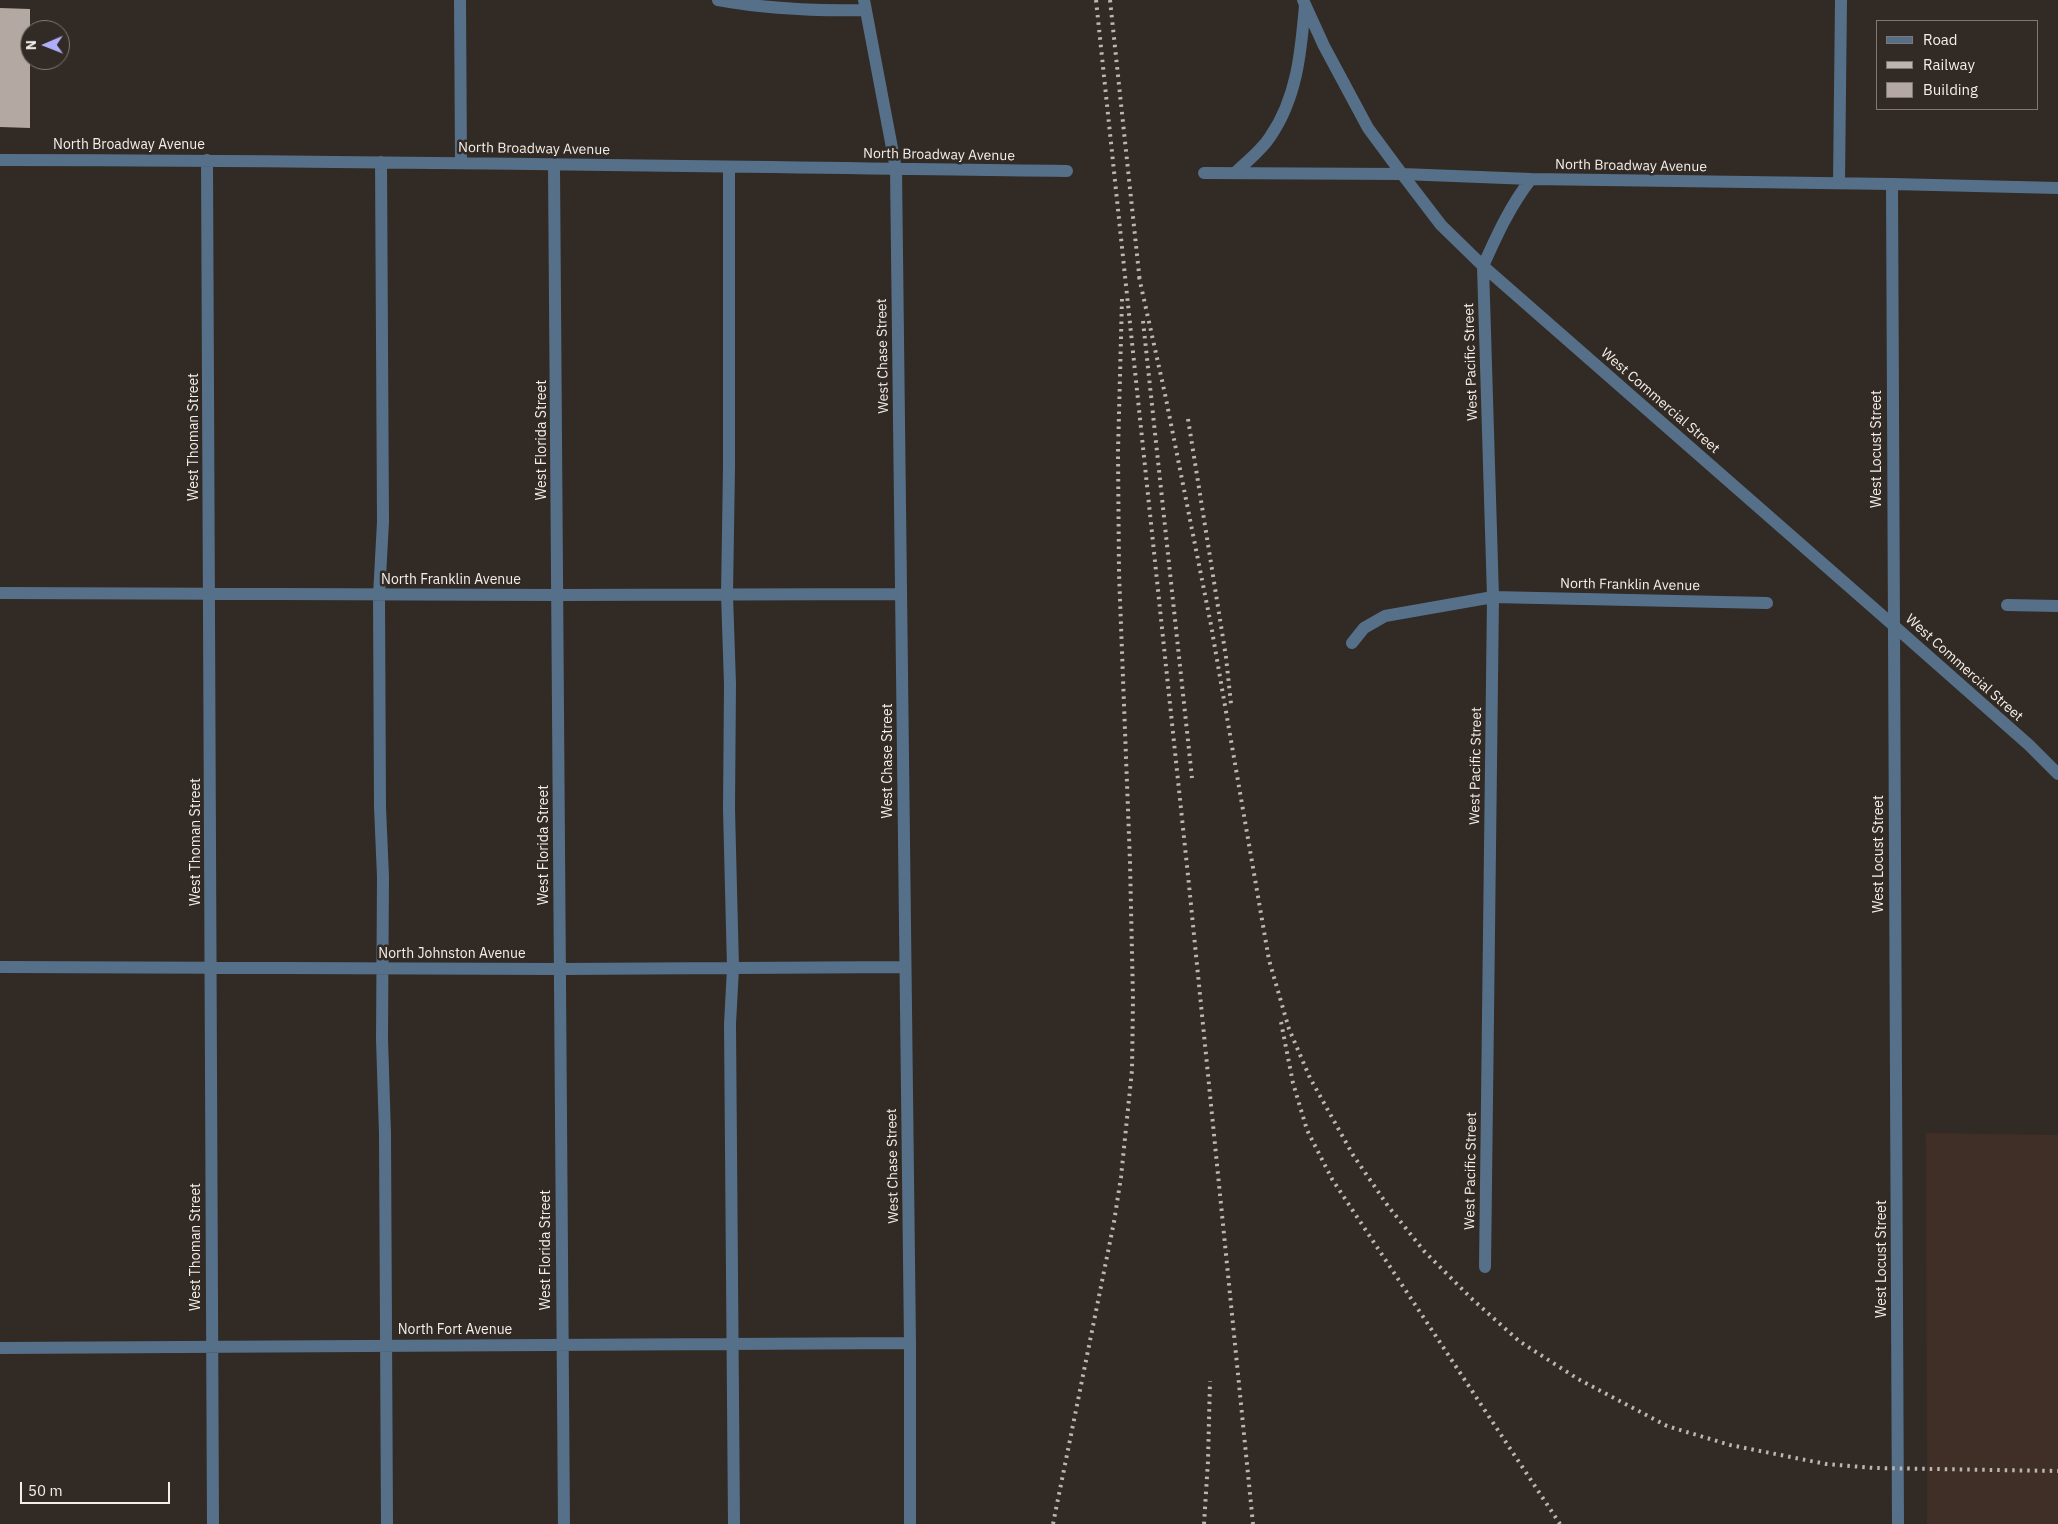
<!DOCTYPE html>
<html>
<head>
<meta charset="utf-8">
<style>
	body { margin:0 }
	#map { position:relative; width:2058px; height:1524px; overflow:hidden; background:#322a24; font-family:"IBM Plex Sans",sans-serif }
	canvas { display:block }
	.legend { position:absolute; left:1876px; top:20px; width:162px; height:90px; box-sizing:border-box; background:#322a24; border:1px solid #807873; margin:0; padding:6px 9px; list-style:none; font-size:15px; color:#f4eeea }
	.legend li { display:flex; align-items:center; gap:10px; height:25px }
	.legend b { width:25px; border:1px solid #807873 }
	.north { position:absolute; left:20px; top:20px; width:50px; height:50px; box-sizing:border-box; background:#322a24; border:1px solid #807873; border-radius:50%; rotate:269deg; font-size:14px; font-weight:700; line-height:20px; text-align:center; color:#f4eeea }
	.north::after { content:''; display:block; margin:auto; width:18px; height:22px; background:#aeaefa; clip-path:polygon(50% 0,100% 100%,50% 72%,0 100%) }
	.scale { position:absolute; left:20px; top:1482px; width:150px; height:22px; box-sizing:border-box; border:2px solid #f4eeea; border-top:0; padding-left:6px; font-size:15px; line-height:18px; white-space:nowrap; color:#f4eeea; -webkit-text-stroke:4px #322a24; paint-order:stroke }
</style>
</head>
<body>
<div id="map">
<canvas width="2058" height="1524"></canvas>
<ul class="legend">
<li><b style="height:6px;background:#567089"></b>Road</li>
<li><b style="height:6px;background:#bcb5b1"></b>Railway</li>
<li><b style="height:14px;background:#b4a9a2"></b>Building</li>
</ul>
<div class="north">N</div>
<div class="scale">50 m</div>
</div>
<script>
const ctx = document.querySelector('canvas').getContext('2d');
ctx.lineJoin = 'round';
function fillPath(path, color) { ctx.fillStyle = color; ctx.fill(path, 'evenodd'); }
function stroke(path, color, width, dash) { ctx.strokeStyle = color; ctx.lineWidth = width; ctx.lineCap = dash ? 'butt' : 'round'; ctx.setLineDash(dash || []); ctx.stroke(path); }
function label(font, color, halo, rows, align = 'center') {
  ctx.font = font + ' "IBM Plex Sans",sans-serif'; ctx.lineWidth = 5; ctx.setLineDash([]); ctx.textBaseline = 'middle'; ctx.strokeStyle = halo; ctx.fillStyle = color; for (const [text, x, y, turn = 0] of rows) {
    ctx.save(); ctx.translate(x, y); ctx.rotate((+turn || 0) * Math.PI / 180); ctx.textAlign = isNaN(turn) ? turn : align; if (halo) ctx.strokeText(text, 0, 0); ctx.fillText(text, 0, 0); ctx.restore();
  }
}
const industrial = new Path2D(`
	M1926,1133L2058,1135V1524H1927Z`);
const building = new Path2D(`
	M0,8L30,9V128L0,127Z`);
const minor = new Path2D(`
	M460,0L461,162
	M718,0C767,9 816,11 866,10
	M864,0L896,169L910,1343V1524
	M1303,0L1324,46L1368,128L1402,174L1441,225L1483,266L1893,625L2029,745L2058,774
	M0,160C356,160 711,167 1067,171
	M207,160L213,1524
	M381,162L383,522L379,595L380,807L383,877L382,1039L385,1134L387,1524
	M554,166L564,1524
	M729,167V467L727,595L730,684L729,809L733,968L730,1024L734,1524
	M1204,173L1402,174L1531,179L1892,184L2058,188
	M1235,173C1246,162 1261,151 1270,137C1297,98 1301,52 1305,5
	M1839,183L1841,0
	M1892,184L1898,1524
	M0,593L558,595L901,594
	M2007,605L2058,606
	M1352,643L1364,628L1385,616L1493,597L1767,603
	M0,967L560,969L905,967
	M1485,1267L1493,597L1483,266C1497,235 1510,206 1531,179
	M0,1348L910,1343`);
const rail = new Path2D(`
	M1096,0L1189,885L1253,1524
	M1110,0L1140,283
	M1139,277L1165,394L1211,625L1269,960L1289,1029L1310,1078L1353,1155L1388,1206L1424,1251L1471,1298L1519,1341L1578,1379L1667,1426L1730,1445L1826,1464L1874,1468L2058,1471
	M1143,321L1192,778
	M1188,419L1226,657L1231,704
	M1281,1022L1293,1083L1307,1130L1332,1179L1560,1524
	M1053,1524L1114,1222L1121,1177L1132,1070L1133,999L1130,862L1119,573L1118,452L1122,299
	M1204,1524L1208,1461L1210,1381`);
const streetNames = [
	["North Broadway Avenue",129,145],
	["North Broadway Avenue",534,149,1],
	["North Broadway Avenue",939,155,1],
	["North Broadway Avenue",1631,166,1],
	["West Chase Street",883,356,-91],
	["West Pacific Street",1471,362,-92],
	["West Commercial Street",1660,401,41],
	["West Thoman Street",194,437,-90],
	["West Florida Street",542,440,-90],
	["West Locust Street",1877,449,-90],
	["North Franklin Avenue",451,580],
	["North Franklin Avenue",1630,585,1],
	["West Commercial Street",1964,668,42],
	["West Chase Street",888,761,-90],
	["West Pacific Street",1476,766,-89],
	["West Thoman Street",196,842,-90],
	["West Florida Street",544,845,-90],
	["West Locust Street",1879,854,-90],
	["North Johnston Avenue",452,954],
	["West Chase Street",893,1166,-91],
	["West Pacific Street",1471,1171,-89],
	["West Thoman Street",196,1247,-90],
	["West Florida Street",546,1250,-90],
	["West Locust Street",1882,1259,-90],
	["North Fort Avenue",455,1330]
];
fillPath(industrial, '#402f26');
fillPath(building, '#b4a9a2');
stroke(minor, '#567089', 12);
stroke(rail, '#bcb5b1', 4, [2.5, 5]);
label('14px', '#f4eeea', '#322a24', streetNames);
</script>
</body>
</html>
